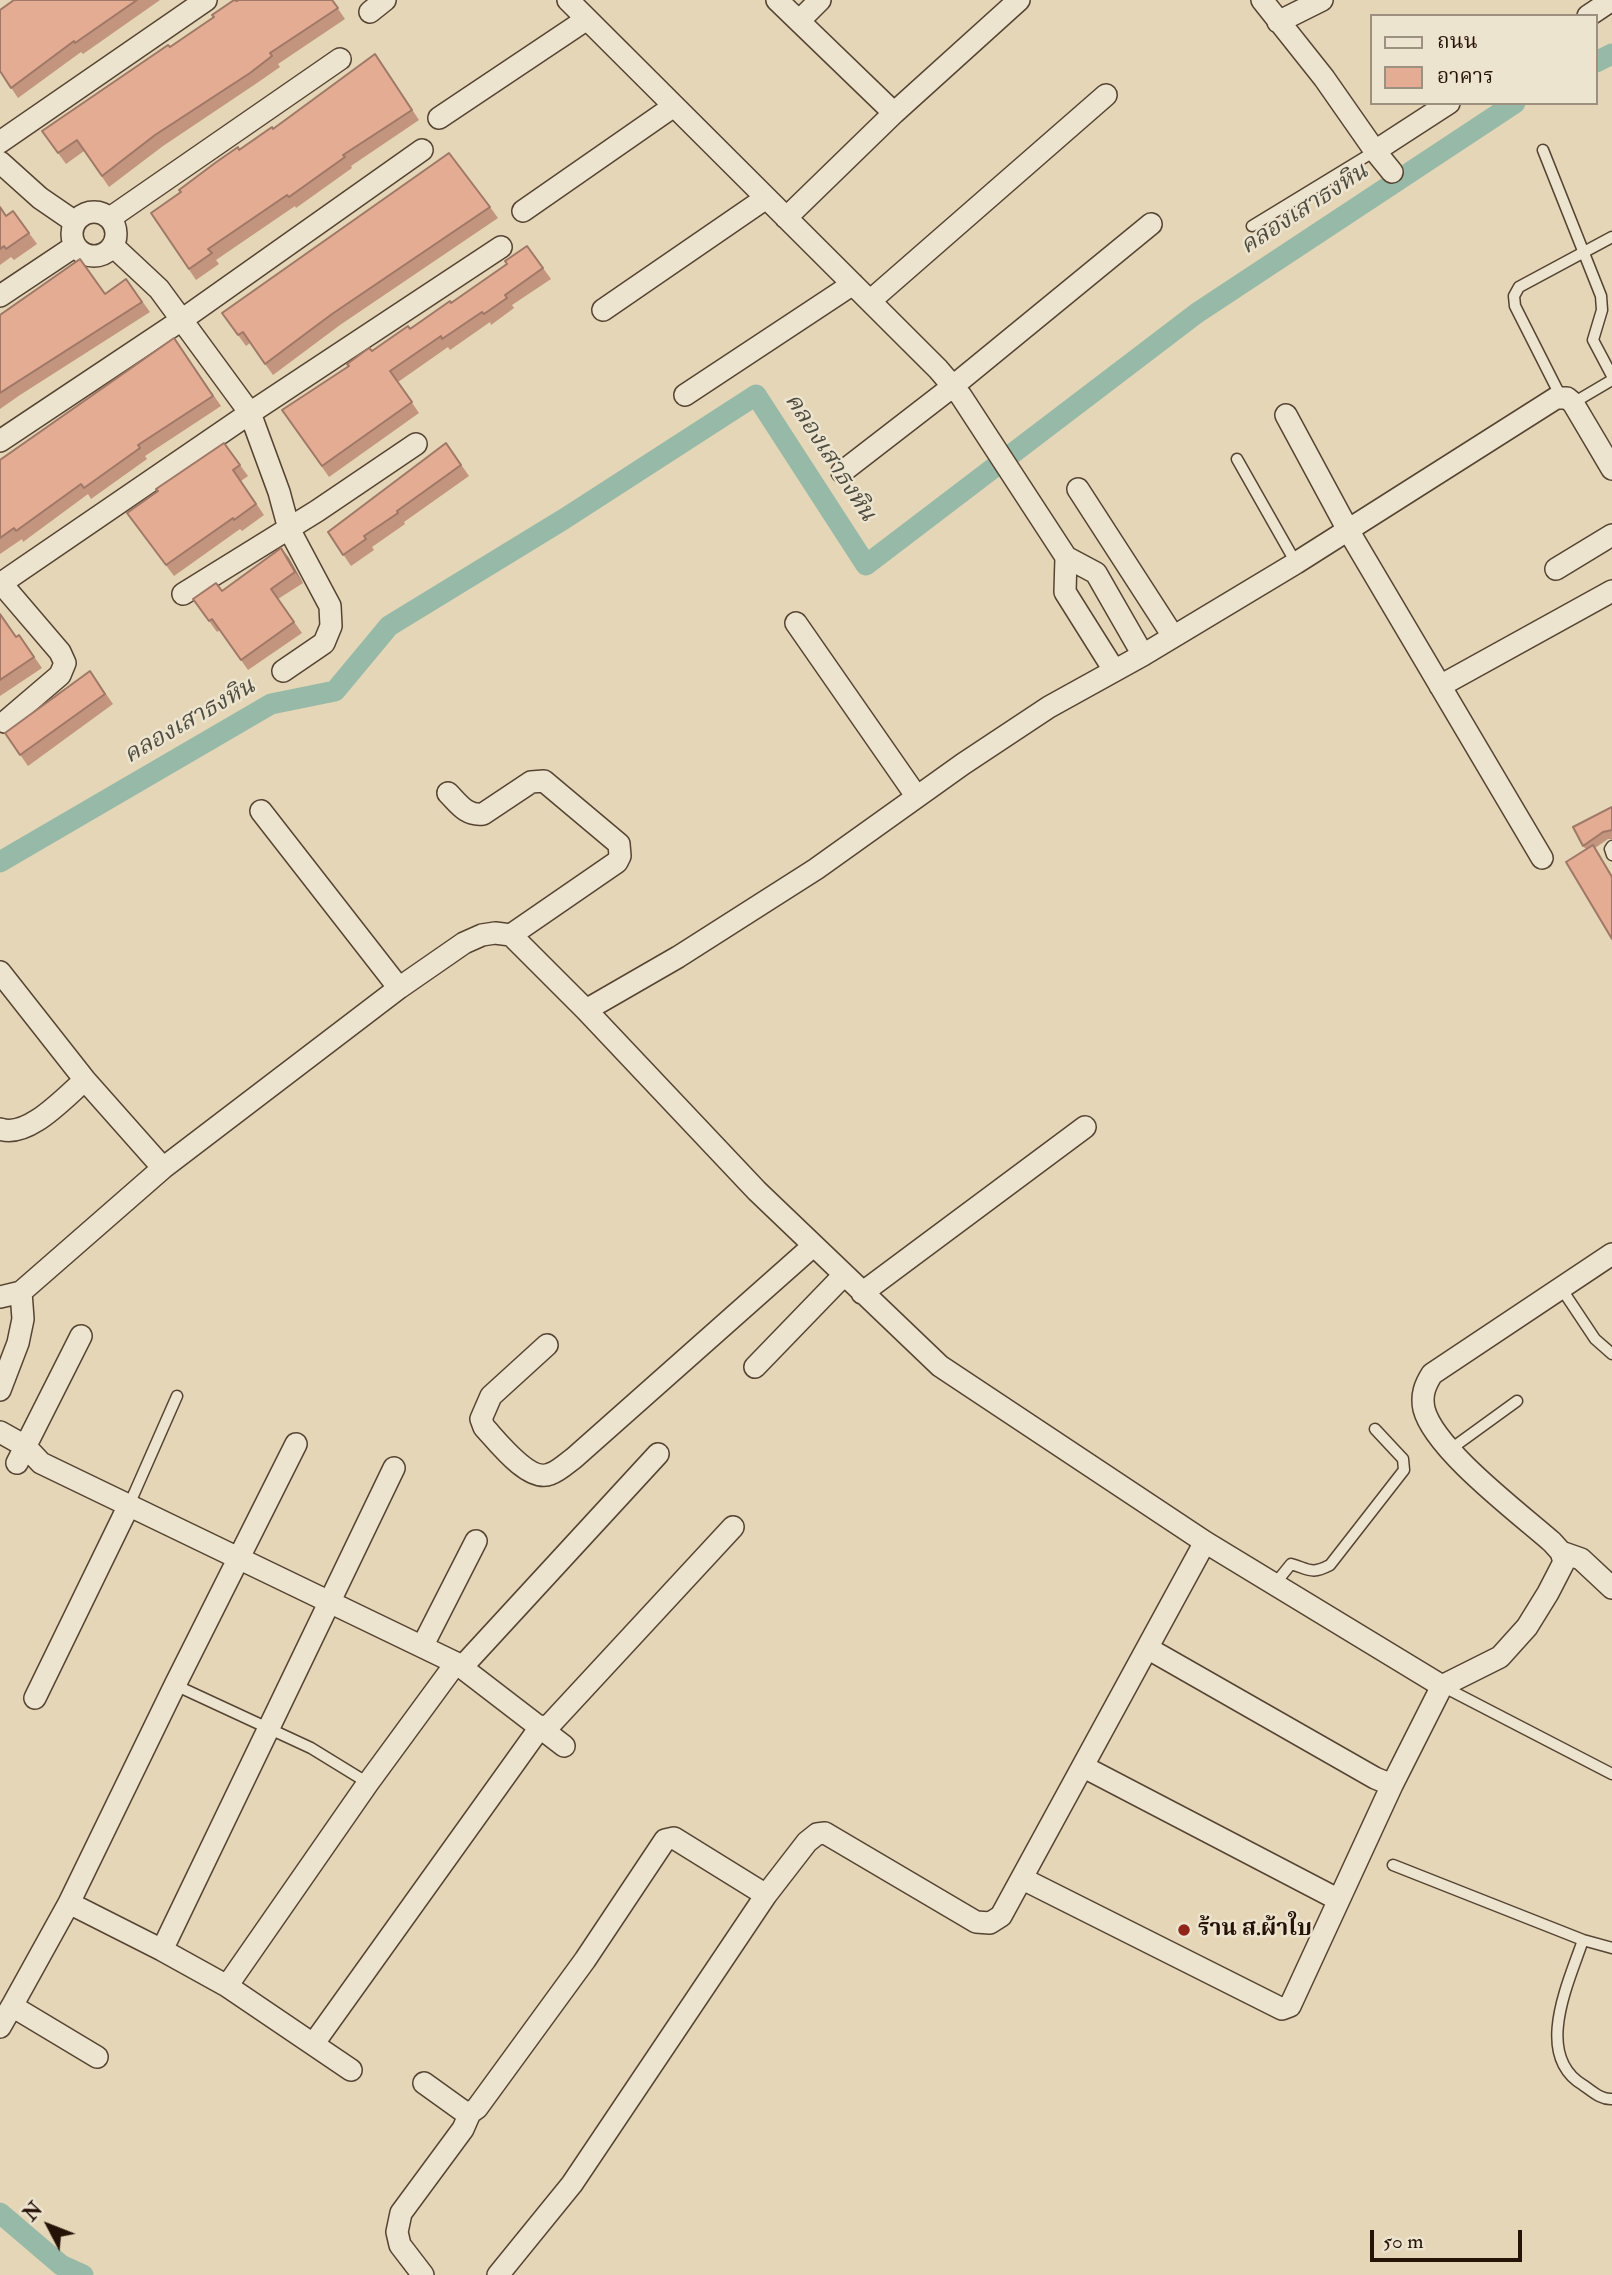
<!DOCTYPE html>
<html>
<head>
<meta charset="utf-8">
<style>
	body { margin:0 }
	#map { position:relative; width:1612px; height:2275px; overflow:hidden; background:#e4d6b6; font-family:"IM FELL Double Pica","Noto Serif Thai",serif }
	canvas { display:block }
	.legend { position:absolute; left:1370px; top:14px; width:228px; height:91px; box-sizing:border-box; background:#ede4d0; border:2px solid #9d9080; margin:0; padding:9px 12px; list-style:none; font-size:21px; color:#261307 }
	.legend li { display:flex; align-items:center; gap:14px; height:35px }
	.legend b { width:35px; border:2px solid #9d9080 }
	.north { position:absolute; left:14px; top:2191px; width:70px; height:70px; -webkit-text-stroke:5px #ede4d0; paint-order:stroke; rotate:312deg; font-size:19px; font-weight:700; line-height:28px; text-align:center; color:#261307 }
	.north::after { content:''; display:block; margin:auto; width:24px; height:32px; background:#261307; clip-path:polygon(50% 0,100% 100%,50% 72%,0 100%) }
	.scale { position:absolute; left:1370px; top:2230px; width:152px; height:32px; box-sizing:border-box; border:4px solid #261307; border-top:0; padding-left:9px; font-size:21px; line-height:24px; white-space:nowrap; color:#261307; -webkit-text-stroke:5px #ede4d0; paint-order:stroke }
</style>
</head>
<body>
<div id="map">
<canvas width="1612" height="2275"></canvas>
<ul class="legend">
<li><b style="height:9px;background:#ede4d0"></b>ถนน</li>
<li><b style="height:19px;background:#e3ac93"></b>อาคาร</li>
</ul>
<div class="north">N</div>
<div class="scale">50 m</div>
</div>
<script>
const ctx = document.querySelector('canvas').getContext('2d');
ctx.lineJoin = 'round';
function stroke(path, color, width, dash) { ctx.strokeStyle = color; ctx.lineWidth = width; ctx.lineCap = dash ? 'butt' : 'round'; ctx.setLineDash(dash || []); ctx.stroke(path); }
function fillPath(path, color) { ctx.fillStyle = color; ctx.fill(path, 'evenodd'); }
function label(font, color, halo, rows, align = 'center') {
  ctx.font = font + ' "IM FELL Double Pica","Noto Serif Thai",serif'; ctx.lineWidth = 5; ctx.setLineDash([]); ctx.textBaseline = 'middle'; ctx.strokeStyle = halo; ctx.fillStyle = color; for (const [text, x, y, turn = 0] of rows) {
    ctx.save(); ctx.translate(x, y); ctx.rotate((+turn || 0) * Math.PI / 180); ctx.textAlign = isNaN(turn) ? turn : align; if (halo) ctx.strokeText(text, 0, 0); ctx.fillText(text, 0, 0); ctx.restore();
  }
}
const canal = new Path2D(`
	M1596,62L1612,54
	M0,862L271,704L335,691L389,626L564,519L756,395L866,565L1197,313L1515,103
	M0,2213L61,2265L83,2275`);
const service = new Path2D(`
	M1543,150L1601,296L1602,310L1593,340L1612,376
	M1252,226L1375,151
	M1561,397L1515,306L1514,296L1519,287L1612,237
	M1573,403L1612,380
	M1237,459L1296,563
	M1612,846L1610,849L1612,855
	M1561,1288L1595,1339L1612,1354
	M1448,1451L1517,1401
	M129,1505L177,1396
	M1274,1585L1291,1564C1309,1569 1311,1575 1330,1565L1404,1470L1403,1459L1375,1429
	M175,1685L311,1748L368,1783
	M1442,1686L1612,1774
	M1393,1865L1583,1940L1612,1948
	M1583,1940C1569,1982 1533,2055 1583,2085C1592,2091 1601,2100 1612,2099`);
const minor = new Path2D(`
	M568,0L938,369L961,396L1066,557
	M777,0L894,113
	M1262,0L1324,78L1375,151L1392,172
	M370,12L385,0
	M1588,16L1612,0
	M799,21L820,0
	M1278,22L1322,0
	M439,118L587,19
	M0,142L206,0
	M1375,151L1449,103
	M0,162L40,198L75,222
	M523,211L674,106
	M72 234a22 22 0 1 1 44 0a22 22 0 1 1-44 0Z
	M110,218L340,59
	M786,218L894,113L1019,0
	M113,246L159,289L250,413L279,492L289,529L330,606L331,626L324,643L283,671
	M0,296L75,246
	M870,301L1106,95
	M603,310L766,198
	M685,395L853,284
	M1286,415L1348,530L1542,858
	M0,441L183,319L422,150
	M842,472L952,387L1151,224
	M1078,489L1173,636
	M1556,569L1612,535
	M1,583L60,652L65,663L60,675L5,722
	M0,584L250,413L501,247
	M183,594L317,511L416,444
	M796,623L917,797
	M1114,670L1065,592L1066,557L1096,573L1143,655
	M1440,686L1612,591
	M448,793C459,804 466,816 483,814L531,782L544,781L619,844L620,856L617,862L511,935
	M261,811L399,988
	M0,972L85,1080L163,1168
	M586,1010L678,957L816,869L963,764L1049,707L1143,655L1296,563L1556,398H1567L1573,403L1612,469
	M0,1129C28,1139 65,1097 85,1080
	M862,1293L1085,1127
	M0,1297L21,1292L163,1168L399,988L464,943L482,935L495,933L511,935L586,1010L757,1191L940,1366L1205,1542L1442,1686
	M547,1345L491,1396L481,1419L484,1427C497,1441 529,1483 550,1474C559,1471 567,1463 574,1458L813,1246
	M755,1367L843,1276
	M0,1390L18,1343L23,1319L21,1292
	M0,1432L25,1446L41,1463L456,1663L564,1746
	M17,1463L81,1336
	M1561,1552L1581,1559L1612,1588
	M423,1645L476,1541
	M1149,1649L1375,1778L1392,1785
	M462,1667L658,1454
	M35,1698L129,1505
	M545,1730L733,1527
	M1084,1767L1339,1900
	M1023,1879L1282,2009L1290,2006L1392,1785L1442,1686L1500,1657L1527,1627L1548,1593L1564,1562L1561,1552L1552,1542C1519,1513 1434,1449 1424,1409C1421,1395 1425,1385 1432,1374L1612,1254
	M69,1903L162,1950L227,1986L351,2070
	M162,1950L394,1468
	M227,1986L368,1783L456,1663
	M0,2027L12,2006
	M314,2043L541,1726
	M97,2057L12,2006L69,1903L175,1685L296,1444
	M424,2083L463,2111L470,2113L477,2108L585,1960L665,1840L674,1838L766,1895
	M423,2275L400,2245L397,2232L401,2213L463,2129L470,2113
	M498,2275L572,2184L766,1895L807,1842L817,1834L825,1833L976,1922L990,1923L1001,1916L1205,1542`);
const wall = new Path2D(`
	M14,0H160L83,54L81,52L18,98L0,71Z
	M332,0L345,19L278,64L280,67L257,83L163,146L109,187L84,151L66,164L42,131L170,47L237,1Z
	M375,54L419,120L351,166L352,168L296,208L295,206L216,260L219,264L196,280L151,213L239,150L273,129Z
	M0,207L6,216L13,211L37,244L14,260L11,257L0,265Z
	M490,207L498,218L340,325L273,375L250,343L246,346L222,313Z
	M527,246L551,279L512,305L514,308L491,325L490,322L450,350L448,347L398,382L419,413L329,477L282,410L372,351L451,303L507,264Z
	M126,279L150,312L20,395L0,409V315L105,294Z
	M174,338L221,406L145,456L147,459L91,499L88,494L23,542L22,539L0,554V460Z
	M224,443L248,476L241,481L264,515L242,531L240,529L174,576L127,513Z
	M446,443L469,476L404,522L405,524L372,547L374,550L351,566L328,532Z
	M281,548L303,583L278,599L302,633L248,670L220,630L217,632L193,599L222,591Z
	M0,614L16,637L19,635L42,668L0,696Z
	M90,671L113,704L28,766L5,733Z
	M1612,807V839H1608L1595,848L1586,849L1583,846Z`);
const shadedWall = new Path2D(`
	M281,548L289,558L303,583L295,572Z`);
const building = new Path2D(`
	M14,0H137L75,43L74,41L11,88L0,71V10Z
	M234,0L237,1L238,0H332L338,8L270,53L272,56L250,73L155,135L102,176L77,140L58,153L42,131L168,45L170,47L214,17L212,15Z
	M375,54L412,110L343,155L345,157L289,197L287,195L208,249L212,253L189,269L151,213L181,192L179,190L215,163L238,147L239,150L272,127L273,129Z
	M449,153L490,207L332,314L265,364L243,332L238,335L222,313Z
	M0,207L6,216L13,211L29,233L6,249L4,246L0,249Z
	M527,246L543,268L505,295L507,298L484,314L482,312L442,339L441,336L390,371L412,402L322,466L282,410L349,366L347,364L369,348L372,351L408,326L410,329L450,301L451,303L507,264L505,261Z
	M80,259L105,294L126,279L142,302L0,393V315Z
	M174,338L213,396L138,445L140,448L84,488L81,484L16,531L14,528L0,538V460Z
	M224,443L240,465L233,470L256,504L234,520L233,518L166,565L127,513L158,491L156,489Z
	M446,443L461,465L397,511L398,513L364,536L366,539L343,555L328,532Z
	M281,548L295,572L271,589L294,622L241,660L212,619L209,621L193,599L216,583L222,591Z
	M0,614L16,637L19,635L34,657L0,680Z
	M90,671L105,694L20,755L5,733Z
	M1612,807V830L1603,832L1583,846L1573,827Z
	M1593,845L1612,877V939L1566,862Z`);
const markers = [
	[1184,1930,7,"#8f2418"]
];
const poiNames = [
	["ร้าน ส.ผ้าใบ",1198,1930]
];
const waterNames = [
	["คลองเสาธงหิน",1305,210,-33],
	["คลองเสาธงหิน",829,458,57],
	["คลองเสาธงหิน",190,722,-30]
];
stroke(canal, '#97baa8', 21);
stroke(service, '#564433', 13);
stroke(minor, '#564433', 24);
stroke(service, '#ede4d0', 10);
stroke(minor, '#ede4d0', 21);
fillPath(wall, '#c3947e');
fillPath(shadedWall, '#9f7867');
fillPath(building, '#e3ac93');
stroke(building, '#9f7867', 2);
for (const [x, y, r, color] of markers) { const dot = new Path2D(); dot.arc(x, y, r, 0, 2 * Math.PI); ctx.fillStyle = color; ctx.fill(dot); stroke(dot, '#ede4d0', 2.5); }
label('bold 23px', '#261307', '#ede4d0', poiNames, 'left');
label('italic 24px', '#4e4d3f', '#ede4d0', waterNames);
</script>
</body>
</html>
